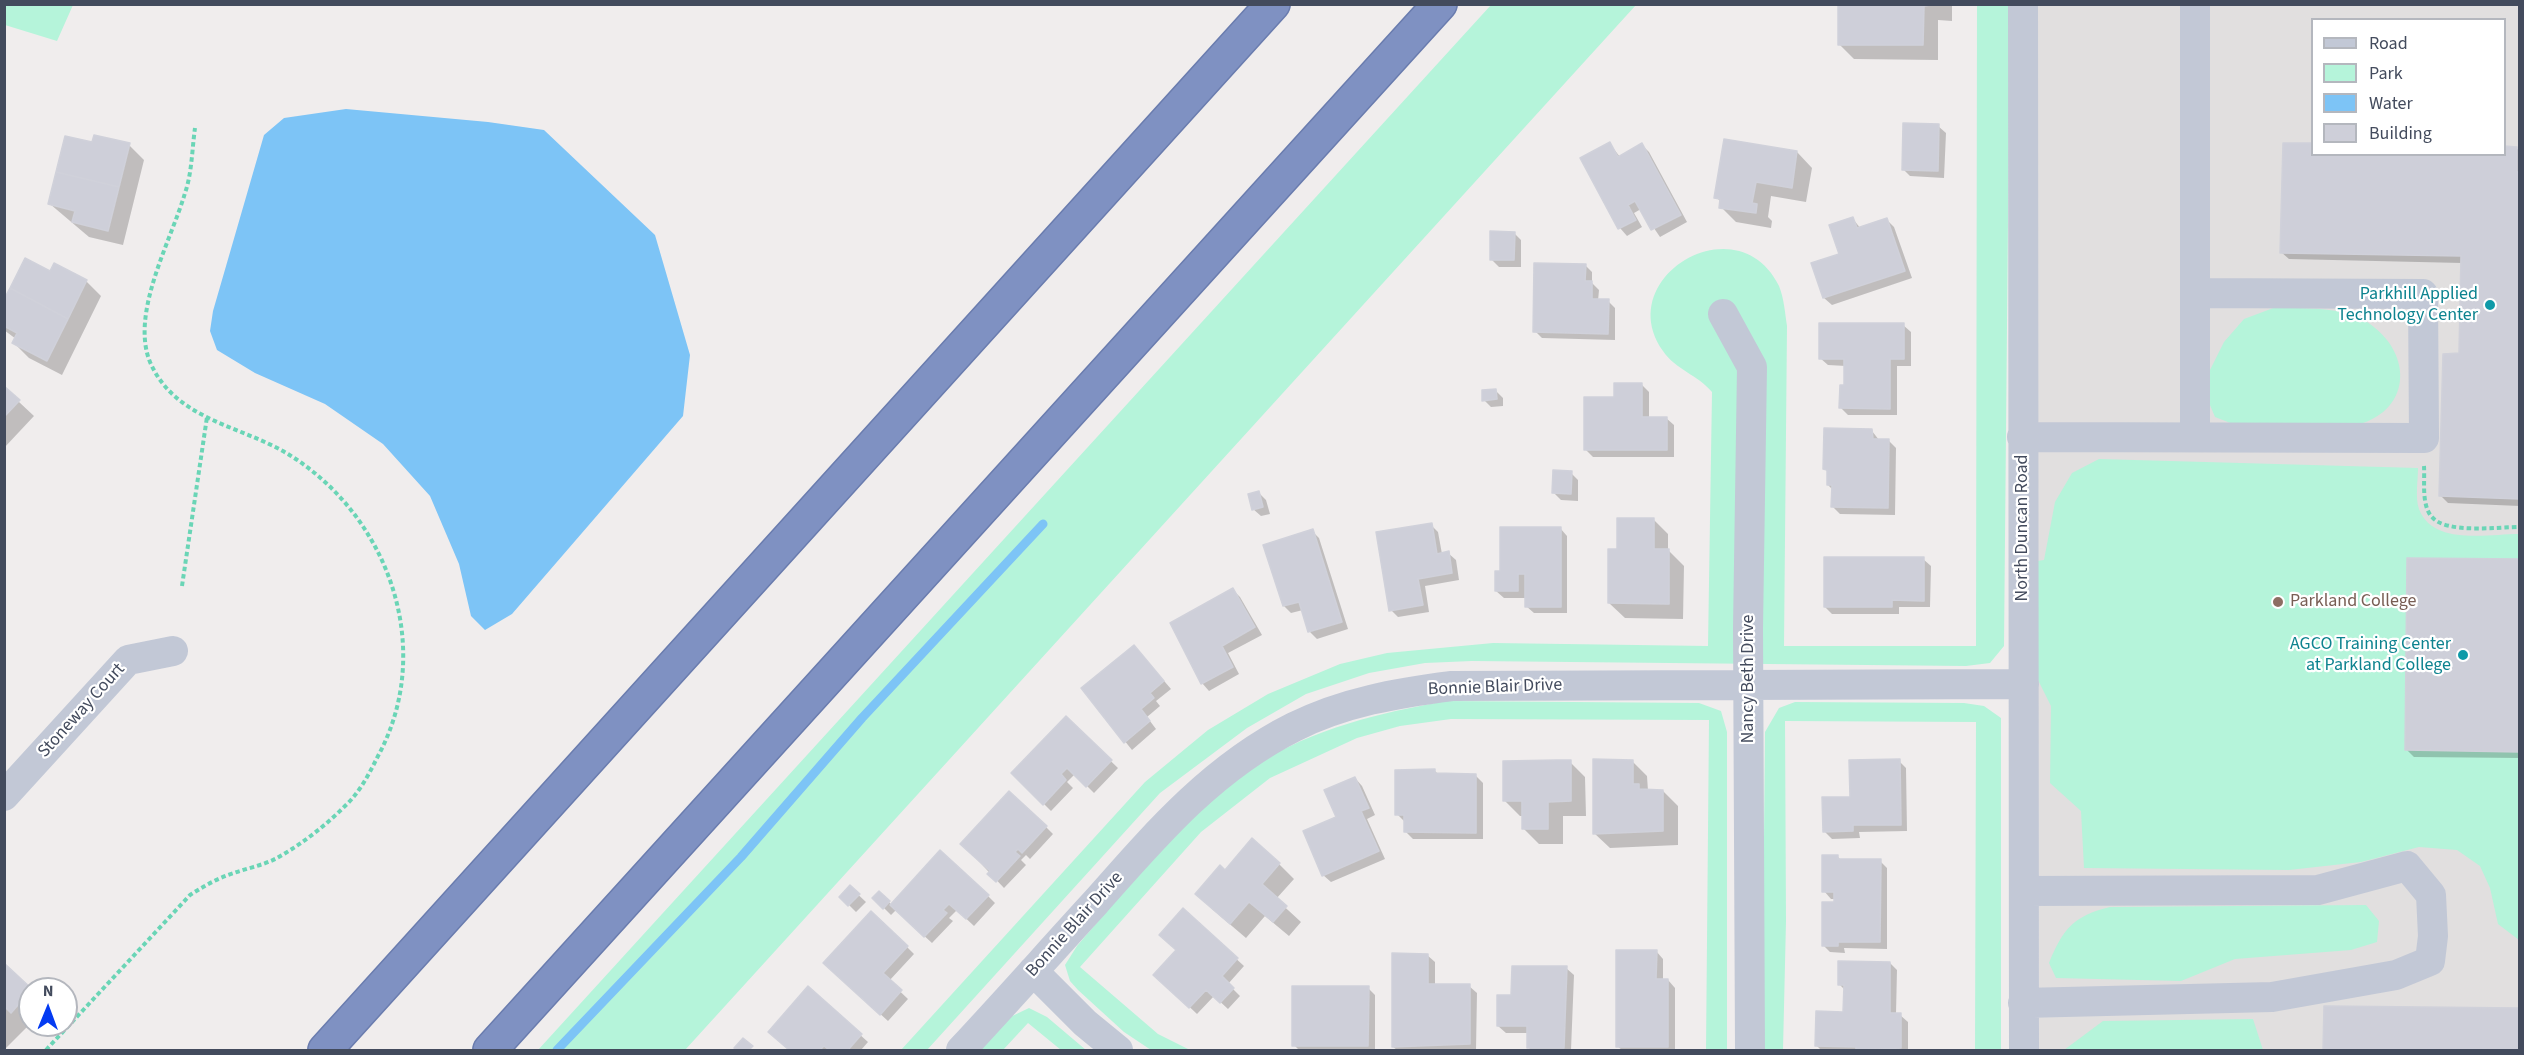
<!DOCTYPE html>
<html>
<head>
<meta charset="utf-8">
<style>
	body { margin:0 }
	#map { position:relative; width:2524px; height:1055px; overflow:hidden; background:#f0eded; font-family:"Source Sans 3",sans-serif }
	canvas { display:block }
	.frame { position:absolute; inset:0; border:6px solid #434b5d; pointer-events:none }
	.legend { position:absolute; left:2311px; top:18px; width:195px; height:138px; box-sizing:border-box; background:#fff; border:2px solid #b4b7be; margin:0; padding:8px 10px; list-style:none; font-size:18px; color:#434b5d }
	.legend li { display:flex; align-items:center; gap:12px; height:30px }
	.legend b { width:30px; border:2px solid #b4b7be }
	.north { position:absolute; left:18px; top:977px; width:60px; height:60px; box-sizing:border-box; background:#fff; border:2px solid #b4b7be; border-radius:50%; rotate:1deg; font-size:16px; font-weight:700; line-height:24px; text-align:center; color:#434b5d }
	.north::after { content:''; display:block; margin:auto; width:21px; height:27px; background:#043bf2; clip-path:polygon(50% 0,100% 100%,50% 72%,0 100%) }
</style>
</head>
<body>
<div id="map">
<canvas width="2524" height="1055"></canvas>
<div class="frame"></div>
<ul class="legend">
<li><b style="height:8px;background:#c2c8d6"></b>Road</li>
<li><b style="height:16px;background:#b5f4da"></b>Park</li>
<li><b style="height:16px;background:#7dc4f6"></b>Water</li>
<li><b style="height:16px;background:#cecfd9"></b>Building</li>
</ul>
<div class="north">N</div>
</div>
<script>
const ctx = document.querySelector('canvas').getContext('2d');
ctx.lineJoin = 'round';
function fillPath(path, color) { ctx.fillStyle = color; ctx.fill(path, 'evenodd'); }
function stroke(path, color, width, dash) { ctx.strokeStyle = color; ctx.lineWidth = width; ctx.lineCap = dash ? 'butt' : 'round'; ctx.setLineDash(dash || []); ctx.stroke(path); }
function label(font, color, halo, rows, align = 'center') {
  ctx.font = font + ' "Source Sans 3",sans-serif'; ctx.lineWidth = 4.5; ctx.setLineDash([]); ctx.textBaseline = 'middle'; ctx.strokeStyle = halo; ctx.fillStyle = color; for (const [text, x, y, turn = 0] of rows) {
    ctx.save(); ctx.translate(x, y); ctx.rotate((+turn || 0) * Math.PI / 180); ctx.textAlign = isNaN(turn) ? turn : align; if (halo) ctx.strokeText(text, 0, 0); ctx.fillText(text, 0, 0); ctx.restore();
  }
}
const education = new Path2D(`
	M2033,5H2519V1050H2039ZM2312,20H2504V154H2312Z`);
const green = new Path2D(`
	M4,5L5,4L73,5L57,41L5,25Z
	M1491,5H1636L685,1050H538Z
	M1977,5H2010L2004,646L1990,663L1966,666L1472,661L1425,663L1369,673L1306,694L1247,728L1160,793L927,1050H901L1145,782L1208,730L1268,694L1340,664L1387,653L1493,643L1708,646L1712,392C1698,375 1676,370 1663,351C1611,277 1738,202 1779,286C1784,298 1785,313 1787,326L1784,646H1976Z
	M2276,307C2305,309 2342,306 2367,322C2415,353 2412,414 2352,426L2233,424L2215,417L2202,386L2224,342L2244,319Z
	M2099,459L2418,468C2418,480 2415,498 2419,509C2433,546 2488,534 2519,534V940L2498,924L2490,888L2480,866L2457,850L2419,847L2361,862L2289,870L2084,868L2081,811L2050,783L2051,706L2037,678V561L2044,560L2055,502L2072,473Z
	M1446,701L1699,703L1721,711L1727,732V1050H1706L1709,720L1451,719L1400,726L1357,738L1270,778L1201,832L1080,967L1158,1034L1190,1050H1151L1124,1032L1078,990L1070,981L1065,965L1077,946C1132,883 1185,811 1256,765C1314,728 1380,713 1446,701Z
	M1795,702L1964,703L1984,706L2001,718V1050H1975L1976,722L1785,721L1786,921L1783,1050H1762L1765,732L1779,708Z
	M2366,905L2379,921L2377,942L2351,950L2235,959L2181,981L2056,978L2049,963C2063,929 2073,916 2110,907Z
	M1029,1008L1047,1017L1086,1050H1061L1028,1023L1003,1050H977L1006,1019Z
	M2253,1019L2263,1050H2064L2103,1021Z`);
const water = new Path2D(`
	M346,109L488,122L544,130L655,235L690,355L683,416L512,614L485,630L471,616L459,564L430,496L383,444L325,404L255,373L217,350L210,331L213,311L264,135L284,118Z`);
const shadow = new Path2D(`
	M1840,4H1952V21L1938,20V60L1854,59L1839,44Z
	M1938,126L1946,133L1944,178L1910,176L1903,169Z
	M93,144L129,145L144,160L123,245L89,237L50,204Z
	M1610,144L1620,157L1642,145L1649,152L1687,222L1660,237L1641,209L1634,213L1642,227L1627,236L1620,228L1582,159Z
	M2284,144L2312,145V154H2504L2516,148L2520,151V506L2448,503L2440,495L2460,354L2462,263L2289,259L2281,252Z
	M1797,152L1812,168L1806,202L1771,196L1768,217L1772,221L1771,228L1736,222L1721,207V202L1716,197Z
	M1853,219L1861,229L1887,220L1894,227L1912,278L1832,305L1824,298L1813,264L1841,255Z
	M1514,233L1521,240V267H1499L1491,259Z
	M1585,265L1592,272V283L1599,290L1598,301H1608L1615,308V340L1542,338L1535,331Z
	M51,273L86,281L101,296L62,375L29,358L14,343L16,339L4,330V302Z
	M1903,325L1911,332V366H1897V415H1848L1841,408L1846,387V366L1828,365L1820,358Z
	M1641,384L1649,392V418H1666L1674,425V457H1593L1585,449L1616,398Z
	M4,388L34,416L4,448Z
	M1496,391L1503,398V406L1491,407L1484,400Z
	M1872,431L1879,440H1888L1896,448L1895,515L1840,514L1833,507V490L1828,485V472L1825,469Z
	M1571,473L1578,480V501L1561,500L1554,493Z
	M1259,493L1266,500L1270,514L1261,516L1253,509Z
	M1653,519L1668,534V550L1684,566L1683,619L1625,618L1609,603L1618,551Z
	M1431,525L1438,532L1442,554L1448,553L1456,560L1459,580L1425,586L1429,612L1398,617L1391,610Z
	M1560,528L1567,536V613H1534L1526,606V598H1504L1496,591L1502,573Z
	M1312,531L1319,538L1348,629L1317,639L1310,632L1303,610L1291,613L1284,606Z
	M1923,559L1931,566L1930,607H1899V614H1832L1825,607Z
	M2520,561V758L2414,757L2407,750Z
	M1233,590L1240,597L1262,635L1228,653L1239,674L1209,691L1202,683L1172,624Z
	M1141,654L1171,689L1156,701L1160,706L1147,717L1156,729L1132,750L1083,689Z
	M1066,718L1118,768L1094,793L1075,774L1067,782L1073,788L1051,811L1013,773Z
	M1632,761L1647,776L1648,791H1663L1678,806V845L1610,848L1594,833Z
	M1899,761L1906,768L1907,831L1859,832L1860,838L1832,839L1824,831L1851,798Z
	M1570,762L1585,777L1586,816H1563V844H1539L1524,829V816H1520L1505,801Z
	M1435,771L1439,775H1475L1483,783V839H1413L1406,832L1404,821L1397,814Z
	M1355,778L1362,786L1375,815L1367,819L1385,859L1331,882L1323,875L1338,818Z
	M1046,827L1053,834L1030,859L1026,855L1021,860L1026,865L1004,888L969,851Z
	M1838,857L1841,860L1880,861L1887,868V949L1844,948L1845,953L1830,952L1823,945L1835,904V899H1831L1824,891Z
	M1279,864L1294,879L1276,899L1301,922L1289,936L1265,916L1246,938L1212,909L1225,872Z
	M850,887L866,902L856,912L841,897Z
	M879,893L892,905L988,896L995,903L974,926L957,910L949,918L953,921L932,943L896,910L891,915L874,898Z
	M1183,910L1244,966L1228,984L1240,996L1228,1009L1214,996L1197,1014L1163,982L1178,950Z
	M907,947L914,954L889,981L908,999L888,1021L832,970Z
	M1656,951L1663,959V980H1668L1675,988V1050H1622L1617,1046Z
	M1427,955L1435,962V986H1469L1477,993L1476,1050H1397L1393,1047Z
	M1890,963L1897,970L1896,1014L1900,1015L1908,1022V1050H1821L1817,1046L1845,1013V990L1839,984Z
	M4,965L30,989V1024L4,1050Z
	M1566,968L1574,975L1571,1050H1531L1528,1047V1033H1506L1498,1026L1513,996Z
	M808,988L868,1042L861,1050H790L777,1039Z
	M1368,988L1375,995V1050H1299L1294,1045Z
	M2326,1007L2520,1010V1050H2325Z`);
const stream = new Path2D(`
	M557,1050L741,857L862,718L1043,524`);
const building = new Path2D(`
	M1838,4H1937L1924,6L1923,45H1838Z
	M1903,123L1939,124L1938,171L1902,170Z
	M94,135L130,143L119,187L56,172L65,136L92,142Z
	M1724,139L1797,151L1792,188L1756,182L1752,203L1757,204L1756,213L1719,208L1720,199L1714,198Z
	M1610,142L1618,157L1642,143L1681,215L1651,230L1635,201L1628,205L1636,220L1618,229L1580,158Z
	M2283,143H2312V154H2504V146L2517,147V172H2520V499L2439,496L2443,354L2459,353L2461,256L2280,253Z
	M56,172L119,187L108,231L72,222L75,211L48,204Z
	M1853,217L1857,228L1887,218L1905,271L1823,298L1811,263L1839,254L1829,225Z
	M1490,231L1515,232L1514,260H1490Z
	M25,258L50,271L54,263L87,280L68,319L10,288Z
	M1534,263L1586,264L1585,281H1592V299H1609L1608,334L1533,332Z
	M10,288L68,319L47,361L12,343L17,333L4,326V299Z
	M1819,323H1904V359H1890V409L1839,408L1840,385H1844V359H1819Z
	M1614,383H1642V417H1667V450H1584V397H1614Z
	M4,386L20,400L4,417Z
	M1496,389L1497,399L1482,401V390Z
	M1824,428L1872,429L1873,439H1889L1888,508L1831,507L1832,485H1827V470L1823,469Z
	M1553,470L1572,471L1571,494L1552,493Z
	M1259,491L1263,507L1252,510L1248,494Z
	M1617,518H1654V549H1669V604L1608,603V549H1617Z
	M1432,523L1437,554L1449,551L1452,573L1418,579L1423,605L1389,611L1376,532Z
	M1500,527H1561V607H1525V574H1518V591H1495V571H1500Z
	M1313,529L1342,622L1308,632L1299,602L1283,606L1263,545Z
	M1824,557H1924V601L1892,600V607H1824Z
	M2407,558L2520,559V752L2405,750Z
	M1233,588L1255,627L1222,646L1233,667L1201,684L1170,623Z
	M1134,645L1164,681L1150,693L1154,698L1141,709L1150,721L1124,743L1081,688Z
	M1066,716L1112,760L1086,787L1067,768L1061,774L1066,780L1043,805L1011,773Z
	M1593,759L1633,760V784H1639V789L1663,790V831L1593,834Z
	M1900,759L1901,825H1853V831L1823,832L1822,797H1850L1849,760Z
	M1557,760H1571V801L1548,802V829H1522V801H1503V761Z
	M1435,769V773L1476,774V833L1404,832V815H1395V770Z
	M1355,777L1369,808L1361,811L1379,851L1322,876L1303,831L1336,817L1324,790Z
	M1009,791L1047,826L1022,853L1018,849L1015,852L1020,856L996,882L987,874L990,871L960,844Z
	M1252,838L1280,863L1262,884L1287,906L1273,922L1249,902L1230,924L1195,894L1220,865L1225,870Z
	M940,850L989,895L966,919L949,904L943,910L947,913L924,937L890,905Z
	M1822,855H1838V859H1881L1880,942H1838V946H1822V902H1834V892H1822Z
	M850,885L860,894L848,906L839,897Z
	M879,891L890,901L883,909L872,898Z
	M1183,908L1238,958L1222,976L1234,988L1220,1003L1206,990L1189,1008L1153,975L1176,950L1159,935Z
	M871,911L908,946L883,973L902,990L880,1015L823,963Z
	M1616,950H1657L1656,979H1668V1047H1616Z
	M1392,953L1428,954V984H1470V1044L1392,1047Z
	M1838,961L1890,962V1013H1901V1048L1856,1050V1047L1815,1046L1816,1011L1843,1012L1844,985H1838Z
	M4,963L32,989L11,1013L4,1006Z
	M1512,966H1567L1564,1048H1527V1026H1497V995H1511Z
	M808,986L862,1034L848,1050H829L824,1046L820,1050H789L768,1032Z
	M1292,986H1369L1368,1046H1292Z
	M2324,1006L2520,1008V1050H2323Z
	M743,1038L753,1046L749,1050H736L734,1048Z`);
const path = new Path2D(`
	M2424,466C2425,481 2421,505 2432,517C2446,534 2498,527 2520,527
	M182,586L207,417
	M46,1050L190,895C204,886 218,878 234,873C248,868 264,865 277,858C302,844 325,826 345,806C360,792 369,774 378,756C436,649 389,516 288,454C240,425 175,420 150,362C130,313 171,241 185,193C192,173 192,149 195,128`);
const minor = new Path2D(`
	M2023,4L2024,1050
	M2195,4V293
	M1723,314L1752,367L1748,628L1750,1050
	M2022,437L2424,438L2423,294L2195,293V437
	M4,796L128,660L173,651
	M1033,971L1085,1023L1118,1050
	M2023,1003L2272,997L2396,975L2430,961L2433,936L2431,895L2407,866L2318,890L2024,891
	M961,1050C1006,1002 1050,952 1095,903C1155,835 1212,768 1294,727C1344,702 1397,693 1452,686L2024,684`);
const highway = new Path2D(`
	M325,1050L1273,4
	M490,1050L1440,4`);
const markers = [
	[2490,305,6,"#0f9aa8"],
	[2278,602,6,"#8d6e63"],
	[2463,655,6,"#0f9aa8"]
];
const cultureNames = [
	["Parkhill Applied",2478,295],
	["Technology Center",2478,316],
	["AGCO Training Center",2451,645],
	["at Parkland College",2451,666]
];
const streetNames = [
	["North Duncan Road",2023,528,-90],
	["Nancy Beth Drive",1749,679,-90],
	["Bonnie Blair Drive",1495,688,-2],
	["Stoneway Court",82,711,-48],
	["Bonnie Blair Drive",1075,925,-48]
];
const educationNames = [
	["Parkland College",2290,602]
];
fillPath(education, '#e1dfdf');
fillPath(green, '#b5f4da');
fillPath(water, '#7dc4f6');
fillPath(shadow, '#0003');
stroke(stream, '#7dc4f6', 9);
fillPath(building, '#cecfd9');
stroke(building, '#d0d1da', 1.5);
stroke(highway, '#6a7cae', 36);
stroke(path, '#6ad5b6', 4, [4.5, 3]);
stroke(minor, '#c2c8d6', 30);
stroke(highway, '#7f91c2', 33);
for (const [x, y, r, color] of markers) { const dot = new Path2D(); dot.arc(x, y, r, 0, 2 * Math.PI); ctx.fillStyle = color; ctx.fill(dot); stroke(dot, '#fff', 2); }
label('18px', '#0d838f', '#fff', cultureNames, 'right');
label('18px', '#434b5d', '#fff', streetNames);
label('18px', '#785e54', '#fff', educationNames, 'left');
</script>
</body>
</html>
